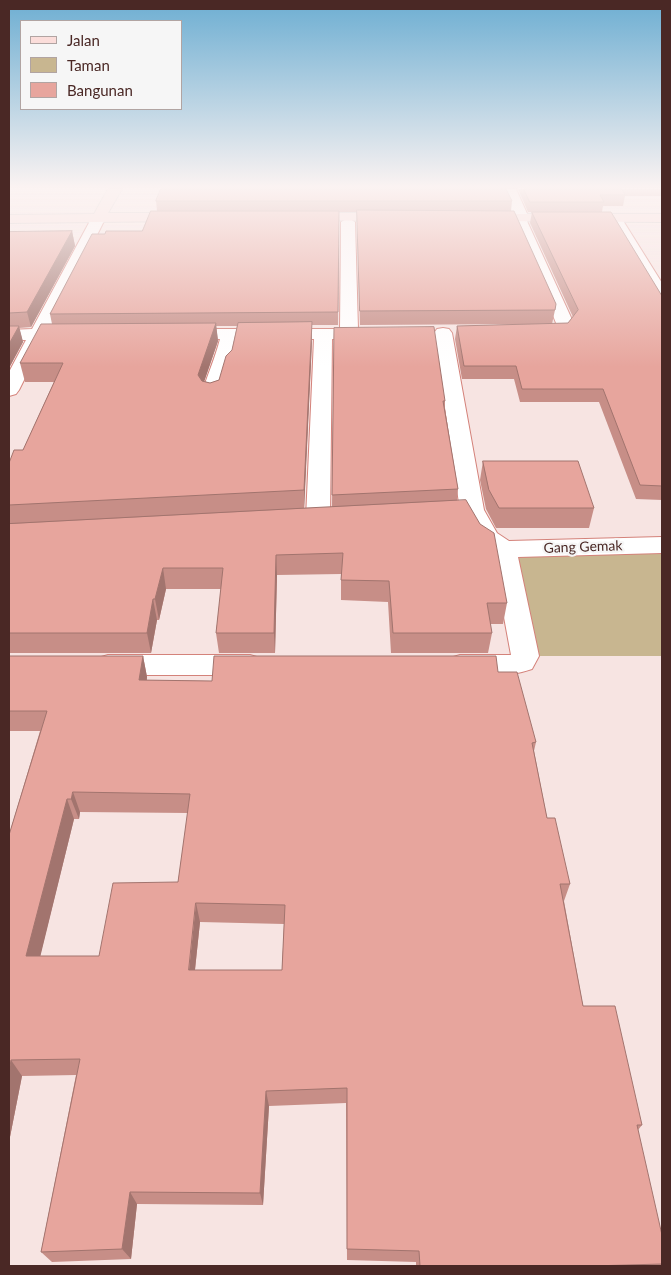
<!DOCTYPE html>
<html>
<head>
<meta charset="utf-8">
<style>
	body { margin:0 }
	#map { position:relative; width:671px; height:1275px; overflow:hidden; background:#f7e4e2; font-family:Lato,sans-serif }
	canvas { display:block }
	.frame { position:absolute; inset:0; border:10px solid #4a2825; pointer-events:none }
	.legend { position:absolute; left:20px; top:20px; width:162px; height:90px; box-sizing:border-box; background:#f6f6f6; border:1px solid #b1a4a2; margin:0; padding:6px 9px; list-style:none; font-size:15px; color:#4a2825 }
	.legend li { display:flex; align-items:center; gap:10px; height:25px }
	.legend b { width:25px; border:1px solid #b1a4a2 }
</style>
</head>
<body>
<div id="map">
<canvas width="671" height="1275"></canvas>
<div class="frame"></div>
<ul class="legend">
<li><b style="height:6px;background:#fbddda"></b>Jalan</li>
<li><b style="height:14px;background:#c8b690"></b>Taman</li>
<li><b style="height:14px;background:#e7a59d"></b>Bangunan</li>
</ul>
</div>
<script>
const ctx = document.querySelector('canvas').getContext('2d');
ctx.lineJoin = 'round';
function fillPath(path, color) { ctx.fillStyle = color; ctx.fill(path, 'evenodd'); }
function stroke(path, color, width, dash) { ctx.strokeStyle = color; ctx.lineWidth = width; ctx.lineCap = dash ? 'butt' : 'round'; ctx.setLineDash(dash || []); ctx.stroke(path); }
function label(font, color, halo, rows, align = 'center') {
  ctx.font = font + ' Lato,sans-serif'; ctx.lineWidth = 4.5; ctx.setLineDash([]); ctx.textBaseline = 'middle'; ctx.strokeStyle = halo; ctx.fillStyle = color; for (const [text, x, y, turn = 0] of rows) {
    ctx.save(); ctx.translate(x, y); ctx.rotate((+turn || 0) * Math.PI / 180); ctx.textAlign = isNaN(turn) ? turn : align; if (halo) ctx.strokeText(text, 0, 0); ctx.fillText(text, 0, 0); ctx.restore();
  }
}
const green = new Path2D(`
	M662,553V656H535L513,565L522,555Z`);
const minor = new Path2D(`
	M502,189H516L529,218L527,221L574,324L564,335L533,337L527,336L524,332L527,328L553,326L556,323Z
	M98,215L105,219L50,329L78,330L81,334L78,338L44,340L19,390L16,394L9,396V372L26,340H9V330L32,329L91,219Z
	M348,218L355,222L358,329L378,330L381,334L378,338L372,339H332L330,518L326,523L318,525L310,523L306,518L314,339H238L232,368L226,374L219,398L212,400L205,398L202,394C207,375 215,359 220,339L174,338L171,334L174,330L180,329H340L341,222Z
	M617,218L622,219L662,283V301L656,300L653,296L610,222Z
	M443,328L449,329L452,333L484,510L497,533L509,541L662,537V553L518,557L539,656L532,669C508,677 475,680 450,672L446,665L450,658L460,655H511L492,552L479,543L460,510L434,333L437,329Z
	M108,655H250L260,658L264,665L260,672L250,675H108L98,672L94,665L98,658Z`);
const major = new Path2D(`
	M108,189H122L108,213H183L190,217L183,221L9,223V215L94,214Z
	M301,213H393L400,217L393,221L296,220L294,217Z
	M481,214H662V222L476,221L474,218L476,215Z`);
const wall = new Path2D(`
	M518,189H662V196H625L623,206H603L602,212L662,296V500L636,499L599,402H520L514,379H462L455,339L457,326L529,324L360,325L357,212H339L338,325H312V340L304,508L332,507L334,328L445,401V409L458,489L457,500L507,603L503,624H490L492,633L488,653H391L388,602L341,600V574L277,575L275,653H219L216,633L221,589H166L159,620H157L151,653H9V656V463L23,450L54,382H25L20,363L52,324L50,314L105,234L142,231L157,211L156,201H512L511,211L555,310L552,324L568,323L573,317L530,223L532,212H528ZM216,326H237L232,350L219,380L210,383L204,381L218,341Z
	M9,227L10,232L72,231L75,246L31,327L19,328L23,342L9,368Z
	M483,461L594,508L589,528H496L486,509L480,480Z
	M9,656H143L147,677V680L212,681L498,672L536,742L534,751L547,818L570,884L564,901L583,1006L642,1125L638,1130L662,1266H416V1262L347,1260L346,1103L269,1106L263,1205L137,1204L131,1259L52,1262L41,1252L76,1075L22,1076L9,1142V835L40,731H9ZM80,812L188,813L178,882L99,956H40L74,819H79ZM200,922L284,924L282,970H195Z`);
const shadedWall = new Path2D(`
	M72,231L75,246L31,327L27,312Z
	M312,322V340L304,510V490Z
	M216,323L218,341L200,394L198,375Z
	M19,326L23,342L9,368V344Z
	M276,555L277,575L275,653L274,633Z
	M163,568L166,589L159,620L155,599Z
	M153,599L157,620L151,653L147,633Z
	M143,656L147,677L144,700L139,680Z
	M73,792L80,812L79,819L71,799Z
	M67,799L74,819L36,974L26,956Z
	M196,903L200,922L193,988L189,970Z
	M11,1060L22,1076L9,1142V1073Z
	M266,1091L269,1106L263,1205L260,1193Z
	M130,1192L137,1204L131,1259L122,1249Z`);
const building = new Path2D(`
	M161,189H506L512,201H156Z
	M524,189H622L625,195H600L604,202H530Z
	M357,210L514,211L556,304L555,310L360,311Z
	M151,211H339L338,312L50,314L92,234H105L106,231H142Z
	M532,212H611L662,296V486L640,485L603,389H522L516,366H464L457,326L568,323L578,310Z
	M72,231L27,312L9,313V232Z
	M312,322L304,490L9,505V463L14,450H23L63,363H20L41,324L216,323L198,375L202,381L210,383L219,380L226,356L232,350L238,323Z
	M9,326H19L9,344Z
	M434,327L445,401H443L458,489L332,495L334,328Z
	M483,461H578L594,508H499L489,490Z
	M466,500L480,524L494,533L507,603H487L492,633H393L389,581L341,580L343,553L276,555L274,633H216L223,568H163L155,599H153L147,633H9V524Z
	M9,656H143L139,680L212,681L214,656H496L498,672H517L536,742L532,743L547,818H555L570,884H560L583,1006H615L642,1125H637L662,1235V1264L591,1266H420L419,1251L347,1249V1088L266,1091L260,1193L130,1192L122,1249L41,1252L80,1059L11,1060L9,1073V835L47,711H9ZM73,792L190,794L178,882L113,883L99,956H26L67,799H71ZM196,903L285,905L282,970H189Z`);
const streetNames = [
	["Gang Gemak",583,547,-2]
];
fillPath(green, '#c8b690');
stroke(minor, '#d4827a', 2);
stroke(major, '#ccc3c2', 2);
fillPath(minor, '#fff');
fillPath(major, '#fbddda');
fillPath(wall, '#c78e87');
fillPath(shadedWall, '#a2746e');
fillPath(building, '#e7a59d');
stroke(building, '#a2746e', 1);
const sky = ctx.createLinearGradient(0, 0, 0, 367);
sky.addColorStop(0, '#6daed2');
sky.addColorStop(0.51, '#fbf3f2');
sky.addColorStop(1, '#fbf3f200');
ctx.fillStyle = sky;
ctx.fillRect(0, 0, 671, 367);
label('14px', '#4a2825', '#f6f6f6', streetNames);
</script>
</body>
</html>
